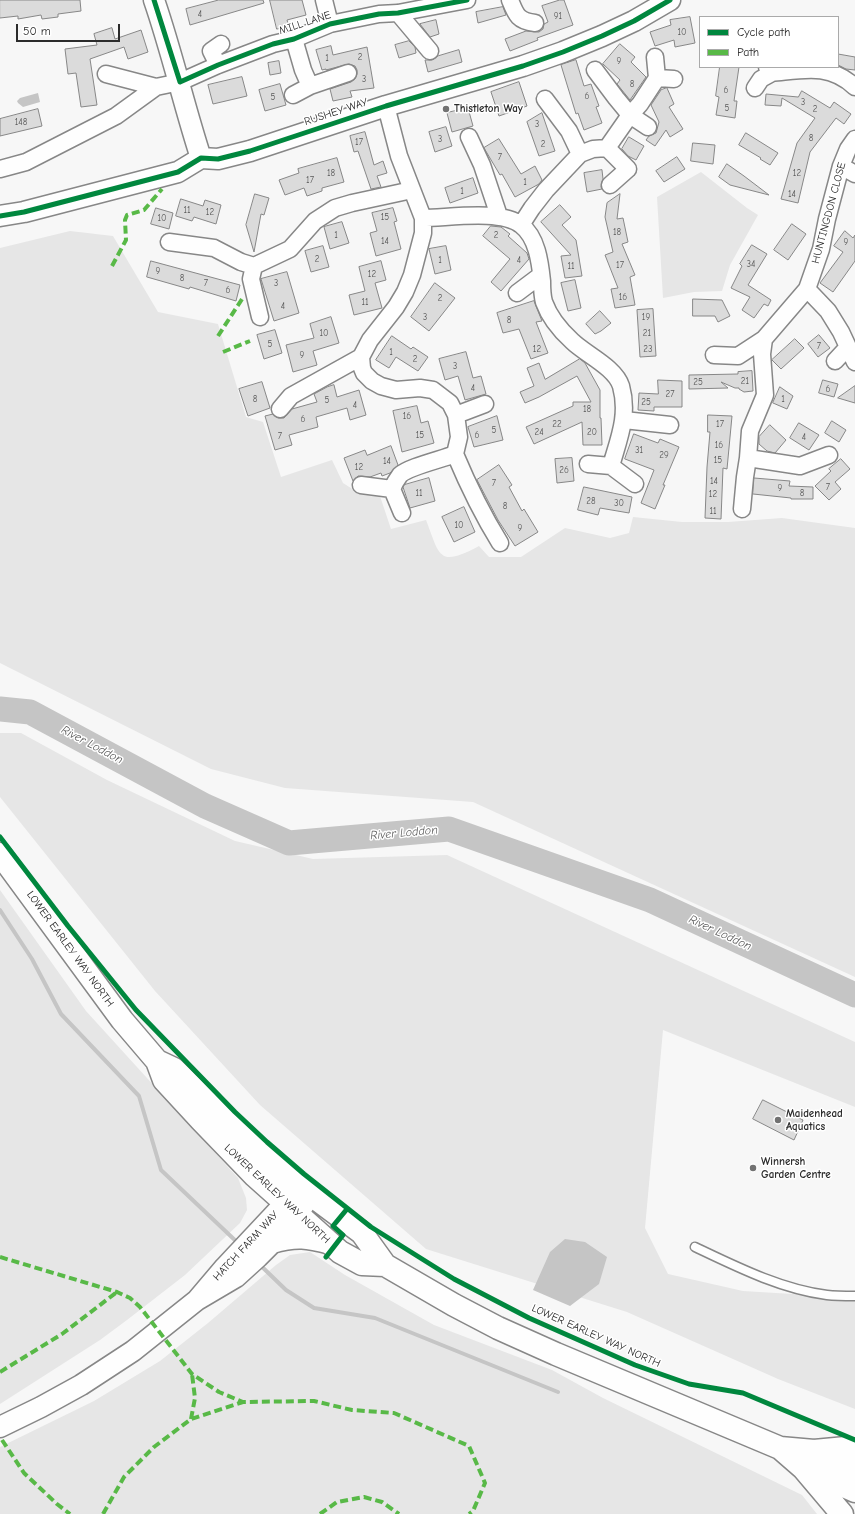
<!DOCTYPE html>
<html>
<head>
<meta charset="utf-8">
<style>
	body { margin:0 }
	#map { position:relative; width:855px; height:1514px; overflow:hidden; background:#f7f7f7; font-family:"Comic Neue",sans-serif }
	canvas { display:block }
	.legend { position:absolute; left:699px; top:16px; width:140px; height:52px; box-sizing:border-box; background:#fff; border:1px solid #aaa; margin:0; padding:5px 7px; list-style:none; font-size:12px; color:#2b2b2b }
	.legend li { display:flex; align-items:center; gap:8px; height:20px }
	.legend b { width:20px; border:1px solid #aaa }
	.scale { position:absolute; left:16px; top:24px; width:104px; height:18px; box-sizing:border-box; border:2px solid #2b2b2b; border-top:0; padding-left:5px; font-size:12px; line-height:14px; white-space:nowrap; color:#2b2b2b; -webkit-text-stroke:3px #fff; paint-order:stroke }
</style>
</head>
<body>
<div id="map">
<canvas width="855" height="1514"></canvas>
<ul class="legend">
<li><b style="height:5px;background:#00873e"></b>Cycle path</li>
<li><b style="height:5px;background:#58b947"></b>Path</li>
</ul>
<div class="scale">50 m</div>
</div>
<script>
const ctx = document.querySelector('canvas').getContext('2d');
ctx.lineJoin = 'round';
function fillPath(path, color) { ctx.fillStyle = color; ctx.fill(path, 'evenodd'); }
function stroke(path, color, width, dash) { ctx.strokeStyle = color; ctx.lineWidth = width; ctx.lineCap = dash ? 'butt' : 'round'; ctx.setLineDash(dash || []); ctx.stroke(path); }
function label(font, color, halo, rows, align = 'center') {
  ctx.font = font + ' "Comic Neue",sans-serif'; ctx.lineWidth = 3; ctx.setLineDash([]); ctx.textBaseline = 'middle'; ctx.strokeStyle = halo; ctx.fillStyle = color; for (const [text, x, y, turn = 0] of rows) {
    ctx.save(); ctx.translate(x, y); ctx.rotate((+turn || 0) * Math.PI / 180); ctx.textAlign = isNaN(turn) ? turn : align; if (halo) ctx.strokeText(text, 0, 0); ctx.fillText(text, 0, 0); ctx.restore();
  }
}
const green = new Path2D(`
	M701,172L747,208L758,215L730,265L722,291L694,292L663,298L657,197Z
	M70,231L113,236L158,312L218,324L246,417L263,422L281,477L332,460L343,483L354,490L380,496L391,529L426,520C440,556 438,568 479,546L489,557H521L565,528L610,538L629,533L633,517L682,522H728L782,518L855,528V977L473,802L285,788L211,769L0,663V248Z
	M0,733H21L107,780L235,841L313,859L447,855L855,1042V1107L663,1030L645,1228L668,1274L743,1291L842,1297L855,1300V1409L778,1379L627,1312L426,1249L260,1105L155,991L0,797Z
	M0,890L86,1011L238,1178L246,1198L247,1210L240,1223L185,1275L127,1320L100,1340L0,1404Z
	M310,1252L345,1275L434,1325L552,1370L603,1398L802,1495L817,1514H0V1447L94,1401L160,1361L208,1323L276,1265L290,1255Z`);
const water = new Path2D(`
	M38,93L40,102L23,107L18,103L17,101L20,98Z
	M565,1239L585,1242L607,1257L599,1284L570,1306L533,1290L550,1252Z`);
const stream = new Path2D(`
	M0,910L32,959L61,1014L139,1096L161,1170L239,1244
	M258,1263L286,1290L314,1308L375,1318L558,1392`);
const river = new Path2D(`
	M0,709L30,712L205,806L289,843L449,829L650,900L855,995`);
const building = new Path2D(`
	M0,0H80L81,11L58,14V17L42,19L41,15L18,19V16L0,18Z
	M219,0H263L264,3L190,25L186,9Z
	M270,0H302L306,15L287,20L289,27L277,29Z
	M560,0H564L573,25L537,38L538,40L510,51L505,39L526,31L539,32L543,29L544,24L548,22L542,6Z
	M503,7L506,15L478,23L476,12Z
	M690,17L695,43L675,47L674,40L655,46L650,32L671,25L670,20Z
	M436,20L439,34L430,37L420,24Z
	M112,28L115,39L141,30L148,52L128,59L124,47L90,59L97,105L81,107L76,73L68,74L65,49L97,45L94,34Z
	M409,41L415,47L416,53L399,58L395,45Z
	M620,44L635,57L631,62L646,77L630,100L617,84L620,80L603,64Z
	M331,46L333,55L367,47L374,88L350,91L352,97L333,101L330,89L351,82L355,79L357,74V70L355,66L349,64L326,70V69L322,70L316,50Z
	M459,50L462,62L428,72L425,60H432L438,56Z
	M838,54L855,57V70L846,69L838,65Z
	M576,60L584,86L591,84L599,106L596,107L602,123L584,130L578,113L576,114L561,65Z
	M279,61L281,73L270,75L268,63Z
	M720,67H739L734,101H737L735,118L716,115L719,97L716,96Z
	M242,77L247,96L213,104L208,85Z
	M519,82L527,106L499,116L491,92Z
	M280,84L286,105L265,111L259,90Z
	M667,88L674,104L669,107L683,129L670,137L666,130L655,146L646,140L649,136L656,133L659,122L651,105L661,90Z
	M802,91L830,108L834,102L851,114L844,124L836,118L810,152L798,203L781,199L797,143L815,118L782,98L781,106L765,105L766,94L798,97Z
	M468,108L473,126L452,132L447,113Z
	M38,109L42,126L0,136V119Z
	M542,113L555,151L539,156L527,122Z
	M446,127L452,146L435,152L429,132Z
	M365,132L374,165L383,161L387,173L377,176L381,187L371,189L358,151L354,152L350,136Z
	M746,133L778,153L770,165L760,159L761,158L739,145Z
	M629,137L644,146L636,160L628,156L622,149Z
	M499,139L521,174L535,166L542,180L539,184L515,197L502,174L500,175L484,148Z
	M693,143L715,145L713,164L691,161Z
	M677,157L685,169L664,182L656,171Z
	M337,158L344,182L322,188V191L307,196L304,188L285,195L279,180L299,173L298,169Z
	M727,164L744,176L769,195L730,185L719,177Z
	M602,170L603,179L601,187L602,189L587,192L584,173Z
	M473,178L478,193L450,203L445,188Z
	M255,194L269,198L264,215L261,214L254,252L246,225Z
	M620,194L617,219L623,218L628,242L622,244L635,275L630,277L635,305L615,308L611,289L618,288L605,255L613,252L605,217L607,203Z
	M181,199L203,206L205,200L221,205L216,224L194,217L192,221L176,216Z
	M560,205L571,217L562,225L576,240L582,276L565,278L561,256L571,255L541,222Z
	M156,208L173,213L169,229L151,224Z
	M393,208L397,221L394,222L401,249L376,256L370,233L377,231L372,213Z
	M342,222L349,243L330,249L324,227Z
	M792,224L806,234L788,260L774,250Z
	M491,226L501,227L510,234L508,236L527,253L529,259L501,291L491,282L510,259L483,236Z
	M845,231L853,238L855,235V261L833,292L820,283L843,252L834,246Z
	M752,245L767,254L748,285L771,300L768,306L764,304L754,318L742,310L750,297L731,288L742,266L740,264Z
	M323,246L329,267L311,272L305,251Z
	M446,246L451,270L435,274L429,249Z
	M151,261L240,285L236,301L190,287L189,289L147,277Z
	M381,261L386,280L375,283L382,308L354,315L349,295L365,291L359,267Z
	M287,272L299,313L274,321L261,279Z
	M575,280L581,308L568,311L561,283Z
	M435,283L455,298L429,331L411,317Z
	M693,299L722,300L730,316L718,322L715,316H693Z
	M534,301L542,321L536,322L548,353L531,359L519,329L503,333L497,313Z
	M653,309L656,356L640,357L637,310Z
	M600,311L611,323L601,331L595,334L586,324Z
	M331,317L339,343L313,351L317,365L293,372L286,345L314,338L310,324Z
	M275,330L282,353L264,359L257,335Z
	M819,335L830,348L818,357L808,344Z
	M392,336L411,349L413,347L428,357L418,371L396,357L389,368L376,360Z
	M795,339L804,348L781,369L772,360Z
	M466,352L473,378L481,376L486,394L465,400L458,376L445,380L439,359Z
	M580,359L585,363L600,390V418H601L602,445H583L582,422L534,444L526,427L573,406V402H591L577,376L539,397L525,403L520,392L534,386L527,368L539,363L545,379Z
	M752,371L753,391L744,392L739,389V388H735L721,382L728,388L689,389V375L738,374V372Z
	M658,380L682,381V407H654V411L638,410L639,393L658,394Z
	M823,380L838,384L834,397L819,393Z
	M262,382L270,408L248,416L239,389Z
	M334,385L337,397L359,390L366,415L350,420L347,408L316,417L318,427L289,435L292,445L275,450L265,416L273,414L278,418H284L292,409L317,402L314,394L327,387Z
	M855,386V403L838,398Z
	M780,387L793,396L787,409L773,403Z
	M417,406L421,423L428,421L434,443L402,452L393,411Z
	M708,415L732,416L727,469L723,468L721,519L705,518L707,467L710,432H708Z
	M497,416L503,440L474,447L468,427Z
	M832,421L846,430L839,442L825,433Z
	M799,423L819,435L809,450L790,438Z
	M770,425L786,440L775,453L767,451L759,444V437Z
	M634,434L658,443L660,439L679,447L663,485H665L655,509L641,503L654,470L625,459Z
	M391,446L398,465L390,473L382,476L381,473L370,477L358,476L353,481L344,458L365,450L367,455Z
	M572,458L574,481L557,483L555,459Z
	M841,459L850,469L835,482L841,489L829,500L815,486L831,471L829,469Z
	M499,465L512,485L509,487L522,511L524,509L538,532L515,546L498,520L477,480Z
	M429,478L435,501L410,508L403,487L404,485Z
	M754,478L790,481L789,486L813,487V499H791V498L753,494Z
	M584,487L632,497L629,513L600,508L598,515L578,510Z
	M464,507L475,532L454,542L442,517Z
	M763,1100L803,1120L794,1140L753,1119Z`);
const service = new Path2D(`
	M695,1247C737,1267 781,1289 827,1295C836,1296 846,1296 855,1296`);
const minor = new Path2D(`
	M324,0L330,24
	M510,0C516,15 518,21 535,23
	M398,13L430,51
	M294,39L303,70L310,86
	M218,65L211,51L221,44
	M767,67L772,73C804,70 829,63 855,87
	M595,70L616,98L630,115L648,127
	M106,74L156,87
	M657,78L674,79
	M755,88L761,79L772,73
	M293,95L310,86L348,73
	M545,99L569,131L580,154
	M469,137L482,165L499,216
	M607,148L628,169L610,185
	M841,166L855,174
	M0,169L26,162L116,116L156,87L180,82L218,65L273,44L294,39L330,24L379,14L398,13L467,0
	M423,218C448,218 501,209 521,225C537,237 540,262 542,281C542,287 542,295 544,302C549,316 561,331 572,341C585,354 615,367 621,386C629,415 619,438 611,466L588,464
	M521,225L532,208L546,190L580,154L593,149L607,148L630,115L640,104L657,78L655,57
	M169,242L214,248L241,262L254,266L290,249L315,221L335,208L352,203L412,190
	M254,266L251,279L260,317
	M807,289L828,311L841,332L855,362
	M517,293L541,275
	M764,339L762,354L765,395L750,431L748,458L800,466L829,455
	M714,355L738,356L764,339L807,289L821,249L827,219L841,166L848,149L855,139
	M361,357L362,368L364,373L372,381L381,386L396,390L420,388L433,390L450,403L456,415L459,437L455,454C443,459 408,467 400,475C397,479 394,484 392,489L402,513
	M835,361L848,347
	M280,409L291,396L361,357L370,340L396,307L405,292L412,275L423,233V218L399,156L386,106
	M456,415L485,404
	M624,420L670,425
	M455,454C468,485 482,514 500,543
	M611,466L635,484
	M361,485L392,489
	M742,509L745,477L748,458`);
const tertiary = new Path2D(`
	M154,0C172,52 184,106 201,158
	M0,216L24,212L178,172L201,158L218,159L250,151L386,106L523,66L563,52L602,36L634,21L670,0
	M272,1243C297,1236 307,1238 331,1244
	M0,1427L41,1407L81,1385L133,1351L197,1300L236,1277L258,1257L290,1225L305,1203L307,1192L296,1195L285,1203L225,1267L197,1300`);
const secondary = new Path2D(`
	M0,854L122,1020L157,1061L164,1080L200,1119L255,1176L340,1252L362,1264L385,1265
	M157,1061L174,1069L242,1136L273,1164L307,1192L362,1233L385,1265L454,1305L498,1328L556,1354L780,1448L814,1451L846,1448L855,1451
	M780,1448L803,1468L842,1514
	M815,1451L855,1469
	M810,1471L855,1491`);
const quiet = new Path2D(`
	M112,266L126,240L125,220L127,215L144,210L162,189
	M218,336L244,296
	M223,352L250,341
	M0,1257L117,1292L130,1298L140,1307L192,1374L219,1392L243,1402L314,1401L352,1410L394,1413L469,1446L485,1483L473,1511L469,1514
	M0,1372L62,1334L117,1292
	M191,1419L195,1398L192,1374
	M2,1440L24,1473L57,1504L70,1514
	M103,1514L124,1477L154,1447L191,1419L243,1402
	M320,1514L337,1502L364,1497L382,1502L399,1514`);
const cycleway = new Path2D(`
	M154,0L180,82L218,65L273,44L294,39L330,24L379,14L398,13L467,0
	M0,216L24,212L178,172L201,158L218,159L250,151L386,106L523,66L563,52L602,36L634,21L670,0
	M0,837L68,926L136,1010L235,1112L267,1142L304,1174L371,1227L454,1279L529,1318L635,1365L689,1384L743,1393L855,1440
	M326,1257L343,1235L333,1226L347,1209`);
const markers = [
	[446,109,4,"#727272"],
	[778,1120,4,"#727272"],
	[753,1168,4,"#727272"]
];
const numberNames = [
	["4",200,14],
	["91",558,16],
	["10",682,32],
	["2",360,57],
	["1",327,58],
	["9",619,61],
	["3",364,79],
	["8",632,84],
	["6",726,90],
	["6",587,96],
	["5",273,97],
	["3",803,102],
	["5",727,108],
	["2",815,109],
	["148",21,122],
	["3",537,124],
	["8",811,138],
	["3",440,139],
	["17",359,142],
	["2",543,144],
	["7",500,157],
	["18",331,173],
	["12",797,173],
	["17",310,180],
	["1",525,182],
	["1",462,191],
	["14",792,194],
	["11",187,210],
	["12",210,212],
	["15",385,217],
	["10",162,218],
	["18",617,232],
	["1",336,235],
	["2",496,235],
	["14",385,241],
	["9",846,242],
	["2",317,259],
	["1",440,260],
	["4",519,260],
	["34",751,264],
	["17",620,265],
	["11",571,266],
	["9",158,271],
	["12",372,274],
	["8",182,278],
	["7",206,283],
	["3",276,283],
	["6",228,290],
	["16",623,297],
	["2",440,298],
	["11",365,302],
	["4",283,306],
	["3",425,317],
	["19",646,317],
	["8",509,320],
	["10",324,333],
	["21",647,333],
	["5",270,344],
	["7",819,346],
	["12",537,349],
	["23",648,349],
	["1",391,352],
	["9",302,355],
	["2",415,359],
	["3",455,366],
	["21",745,381],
	["25",698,382],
	["4",473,388],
	["6",828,389],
	["27",670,394],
	["8",255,399],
	["1",783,399],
	["5",327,400],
	["25",646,402],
	["4",355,405],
	["18",587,409],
	["16",407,416],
	["6",303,419],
	["22",557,424],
	["17",720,424],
	["5",494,430],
	["24",539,432],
	["20",592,432],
	["15",420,435],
	["6",477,435],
	["7",280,436],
	["4",804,437],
	["16",719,445],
	["31",639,450],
	["29",664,455],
	["15",718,460],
	["14",387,461],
	["12",359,467],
	["26",564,470],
	["14",714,481],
	["7",494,483],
	["7",828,487],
	["9",780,488],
	["11",419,493],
	["8",802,493],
	["12",713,494],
	["28",591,501],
	["30",619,503],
	["8",505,506],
	["11",713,511],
	["10",459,525],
	["9",520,528]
];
const streetNames = [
	["MILL LANE",305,23,-18],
	["RUSHEY WAY",336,112,-18],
	["HUNTINGDON CLOSE",829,213,-75],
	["LOWER EARLEY WAY NORTH",70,949,54],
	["LOWER EARLEY WAY NORTH",277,1194,43],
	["HATCH FARM WAY",246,1246,-47],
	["LOWER EARLEY WAY NORTH",596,1336,24]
];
const poiNames = [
	["Thistleton Way",454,109],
	["Maidenhead",786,1114],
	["Aquatics",786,1127],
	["Winnersh",761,1162],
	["Garden Centre",761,1175]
];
const waterNames = [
	["River Loddon",92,745,28],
	["River Loddon",404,833,-5],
	["River Loddon",720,933,25]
];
fillPath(green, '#e6e6e6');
fillPath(water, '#c5c5c5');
stroke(stream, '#c5c5c5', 4);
stroke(river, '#c5c5c5', 25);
fillPath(building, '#dbdbdb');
stroke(building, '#878787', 1);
stroke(service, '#878787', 11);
stroke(minor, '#878787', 19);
stroke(tertiary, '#878787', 23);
stroke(secondary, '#878787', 25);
stroke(service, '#fefefe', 8);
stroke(minor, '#fefefe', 16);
stroke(tertiary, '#fefefe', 20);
stroke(secondary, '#fefefe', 22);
stroke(quiet, '#58b947', 4, [8, 4]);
stroke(cycleway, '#00873e', 5);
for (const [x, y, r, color] of markers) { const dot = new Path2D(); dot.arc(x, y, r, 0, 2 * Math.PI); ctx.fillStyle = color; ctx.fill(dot); stroke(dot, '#fff', 1.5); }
label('9px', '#575757', null, numberNames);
label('11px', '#2b2b2b', '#fff', streetNames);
label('bold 11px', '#2b2b2b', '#fff', poiNames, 'left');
label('italic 12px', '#5a5a5a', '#fff', waterNames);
</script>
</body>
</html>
